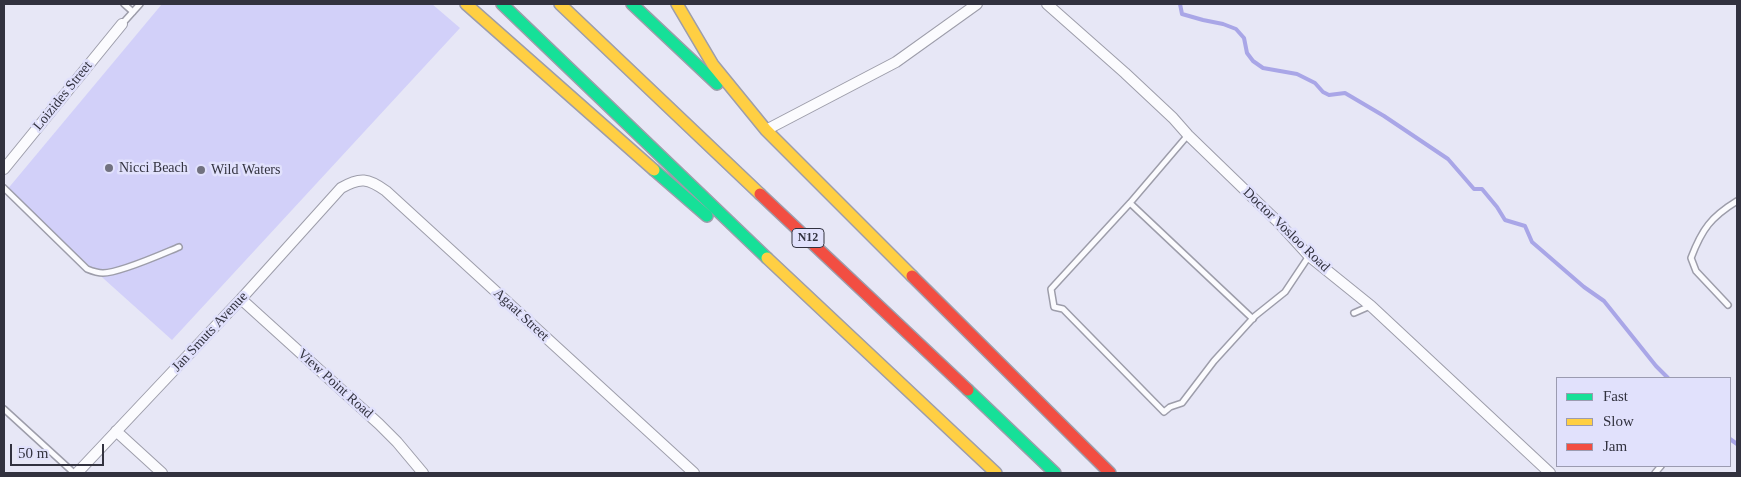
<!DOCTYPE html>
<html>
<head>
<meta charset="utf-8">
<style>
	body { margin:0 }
	#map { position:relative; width:1741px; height:477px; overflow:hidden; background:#e7e7f6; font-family:"Times New Roman",serif }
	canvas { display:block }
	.frame { position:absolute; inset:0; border:5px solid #32323f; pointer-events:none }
	.legend { position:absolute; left:1556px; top:377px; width:175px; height:90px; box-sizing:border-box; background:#e1e1fc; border:1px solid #9b9bb0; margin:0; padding:6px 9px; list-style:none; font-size:15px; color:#32323f }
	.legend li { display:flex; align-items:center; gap:10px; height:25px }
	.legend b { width:25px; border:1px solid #9b9bb0 }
	.scale { position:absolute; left:10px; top:444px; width:94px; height:22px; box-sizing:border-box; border:2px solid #32323f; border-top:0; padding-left:6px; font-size:15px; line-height:18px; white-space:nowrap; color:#32323f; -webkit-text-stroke:4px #e1e1fc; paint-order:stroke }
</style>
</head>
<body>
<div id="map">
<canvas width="1741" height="477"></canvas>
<div class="frame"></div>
<ul class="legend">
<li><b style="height:6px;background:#16e098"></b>Fast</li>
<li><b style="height:6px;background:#ffcf43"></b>Slow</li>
<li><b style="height:6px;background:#f24e42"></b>Jam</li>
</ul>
<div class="scale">50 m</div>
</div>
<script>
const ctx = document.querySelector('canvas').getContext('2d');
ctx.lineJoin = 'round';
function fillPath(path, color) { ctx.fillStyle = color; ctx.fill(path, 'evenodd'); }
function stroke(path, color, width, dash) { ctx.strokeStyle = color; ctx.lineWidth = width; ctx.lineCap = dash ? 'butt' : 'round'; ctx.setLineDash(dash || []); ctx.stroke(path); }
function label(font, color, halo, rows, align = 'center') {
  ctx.font = font + ' "Times New Roman",serif'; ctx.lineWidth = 5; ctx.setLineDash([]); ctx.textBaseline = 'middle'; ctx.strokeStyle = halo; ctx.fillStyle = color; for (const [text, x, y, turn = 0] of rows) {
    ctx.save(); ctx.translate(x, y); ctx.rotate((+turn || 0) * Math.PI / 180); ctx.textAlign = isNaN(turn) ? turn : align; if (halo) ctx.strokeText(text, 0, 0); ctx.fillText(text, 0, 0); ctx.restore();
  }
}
const green = new Path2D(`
	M162,4H432L460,28L172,340L6,191Z`);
const stream = new Path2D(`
	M1180,4L1182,14L1203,20L1223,24L1236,29L1244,38L1247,53L1253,61L1263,68L1297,74L1315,83L1323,92L1329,95L1345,93L1384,116L1448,159L1474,189H1482L1497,207L1505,220L1525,226L1532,242L1584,287L1604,301L1656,366L1668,378
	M1730,439L1737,444`);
const lane = new Path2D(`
	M124,4L133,12
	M122,24L140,4
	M1188,135L1130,203L1051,289L1054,307L1063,309L1164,412L1170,407L1182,403L1214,361L1255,316L1285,292L1309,256
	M4,188L87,269C92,271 97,273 103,273C120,273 162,254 179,247
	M1130,203L1253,319
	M1728,305L1696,271L1691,258C1702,229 1711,217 1737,201
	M1354,313L1370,306
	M4,409L74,473
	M1655,473L1661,466`);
const street = new Path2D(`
	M1047,4L1125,73L1173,118L1188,135L1279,223L1309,256L1371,306L1550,473
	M766,130L896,62L977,4
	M4,169L122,24
	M241,299L379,424L397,442L423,473
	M116,431L162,473
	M77,473L241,299L341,188C360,177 368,178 386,191L694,473`);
const fast = new Path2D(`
	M502,4L767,258
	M632,4L717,84
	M654,170L707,216
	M968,390L1055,473`);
const slow = new Path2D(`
	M466,4L654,170
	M560,4L760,194
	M677,4L713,65L766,130L912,276
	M767,258L996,473`);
const jam = new Path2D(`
	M760,194L968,390
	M912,276L1110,473`);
const markers = [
	[109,168,5,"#71717f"],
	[201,170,5,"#71717f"]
];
const shields = [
	[808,238,32]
];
const shieldNames = [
	["N12",808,238]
];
const streetNames = [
	["Loizides Street",63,96,-51],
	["Doctor Vosloo Road",1286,230,44],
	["Agaat Street",521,315,43],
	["Jan Smuts Avenue",210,332,-47],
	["View Point Road",335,384,42]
];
const poiNames = [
	["Nicci Beach",119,168],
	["Wild Waters",211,170]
];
fillPath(green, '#d2d0f9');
stroke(stream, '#a9a6e7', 4);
stroke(lane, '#9d9daa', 8);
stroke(street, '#9d9daa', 12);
stroke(fast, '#9d9daa', 14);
stroke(slow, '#9d9daa', 14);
stroke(jam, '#9d9daa', 14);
stroke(lane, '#fbfbfe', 5);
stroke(street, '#fbfbfe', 10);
stroke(fast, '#16e098', 11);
stroke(slow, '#ffcf43', 11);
stroke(jam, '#f24e42', 11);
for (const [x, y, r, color] of markers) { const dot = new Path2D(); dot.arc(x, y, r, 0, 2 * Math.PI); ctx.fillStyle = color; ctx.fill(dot); stroke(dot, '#e1e1fc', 2); }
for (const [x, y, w] of shields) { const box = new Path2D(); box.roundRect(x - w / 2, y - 9.5, w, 19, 4); ctx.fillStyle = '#e1e1fc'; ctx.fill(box); stroke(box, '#32323f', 1); }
label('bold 12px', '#32323f', null, shieldNames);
label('14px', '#32323f', '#e1e1fc', streetNames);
label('14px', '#32323f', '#e1e1fc', poiNames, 'left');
</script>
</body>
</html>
